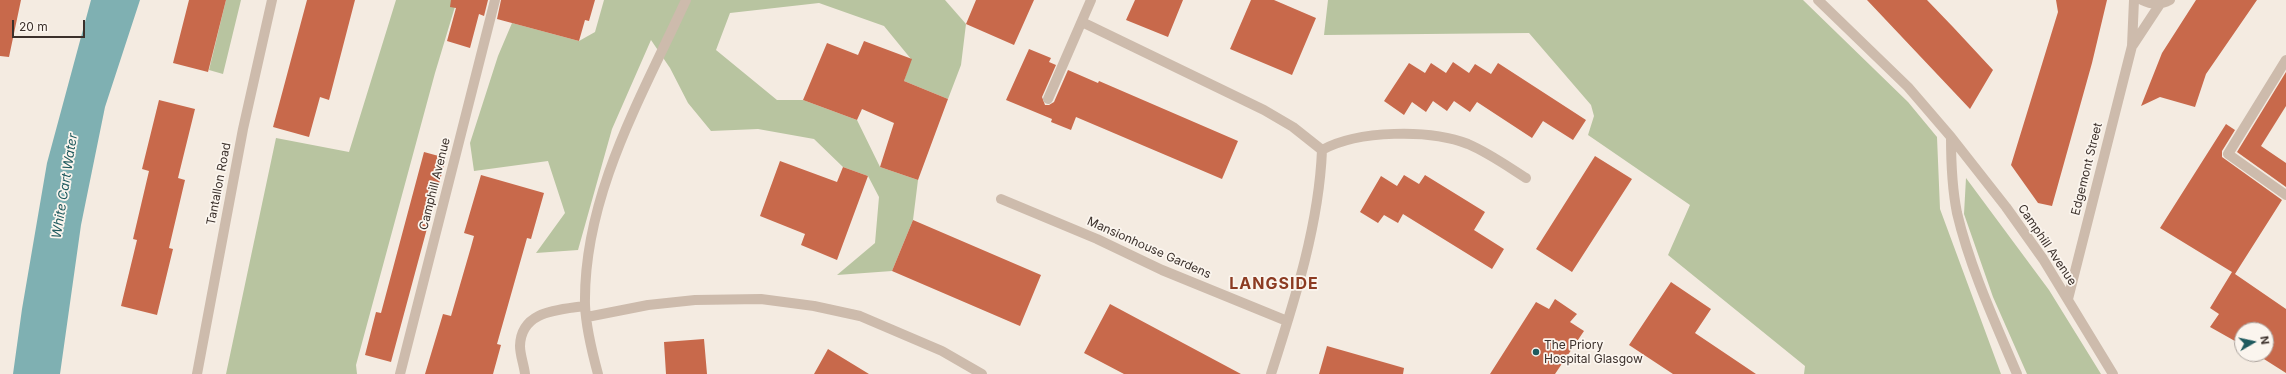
<!DOCTYPE html>
<html>
<head>
<meta charset="utf-8">
<style>
	body { margin:0 }
	#map { position:relative; width:2286px; height:374px; overflow:hidden; background:#f4ebe1; font-family:Inter,sans-serif }
	canvas { display:block }
	.north { position:absolute; left:2234px; top:322px; width:40px; height:40px; box-sizing:border-box; background:#fbf5ee; border:1px solid #aea6a0; border-radius:50%; rotate:81deg; font-size:11px; font-weight:700; line-height:16px; text-align:center; color:#3b302b }
	.north::after { content:''; display:block; margin:auto; width:14px; height:18px; background:#1f5a5e; clip-path:polygon(50% 0,100% 100%,50% 72%,0 100%) }
	.scale { position:absolute; left:12px; top:20px; width:73px; height:18px; box-sizing:border-box; border:2px solid #3b302b; border-top:0; padding-left:5px; font-size:12px; line-height:14px; white-space:nowrap; color:#3b302b; -webkit-text-stroke:3px #fbf5ee; paint-order:stroke }
</style>
</head>
<body>
<div id="map">
<canvas width="2286" height="374"></canvas>
<div class="north">N</div>
<div class="scale">20 m</div>
</div>
<script>
const ctx = document.querySelector('canvas').getContext('2d');
ctx.lineJoin = 'round';
function fillPath(path, color) { ctx.fillStyle = color; ctx.fill(path, 'evenodd'); }
function stroke(path, color, width, dash) { ctx.strokeStyle = color; ctx.lineWidth = width; ctx.lineCap = dash ? 'butt' : 'round'; ctx.setLineDash(dash || []); ctx.stroke(path); }
function label(font, color, halo, rows, align = 'center') {
  ctx.font = font + ' Inter,sans-serif'; ctx.lineWidth = 3.5; ctx.setLineDash([]); ctx.textBaseline = 'middle'; ctx.strokeStyle = halo; ctx.fillStyle = color; for (const [text, x, y, turn = 0] of rows) {
    ctx.save(); ctx.translate(x, y); ctx.rotate((+turn || 0) * Math.PI / 180); ctx.textAlign = isNaN(turn) ? turn : align; if (halo) ctx.strokeText(text, 0, 0); ctx.fillText(text, 0, 0); ctx.restore();
  }
}
const green = new Path2D(`
	M226,0H241L223,74L209,70Z
	M396,0H457L435,73L356,365L357,374H226L276,138L349,152Z
	M604,0H945L966,24L961,65L948,99L904,81L911,59L884,26L819,3L730,13L716,50L777,100H803L857,120L880,167L918,180L913,220L892,271L837,275L875,243L879,197L868,176L843,167L814,139L758,129L711,131L688,103L670,68L651,40L612,129L578,250L536,253L565,213L548,161L474,171L470,143L498,56L512,23L579,41L595,32Z
	M1328,0H1803L1908,102L1937,137L1940,209L2001,374H1804L1805,366L1668,255L1690,205L1588,135L1594,116L1591,105L1529,33L1324,35Z
	M1966,178L2049,290L2101,374H2027L1993,297L1964,214Z`);
const water = new Path2D(`
	M91,0H140L105,107L81,225L60,374H13L22,309L47,163Z`);
const building = new Path2D(`
	M0,0H21L9,57L0,56Z
	M189,0H226L208,72L173,63Z
	M307,0H355L329,100L320,97L309,137L273,127Z
	M451,0H488L484,16L479,14L470,48L447,41L456,8L450,7Z
	M501,0H595L589,21L585,20L579,41L497,19Z
	M976,0H1034L1014,45L966,24Z
	M1135,0H1183L1168,37L1126,20Z
	M1251,0H1274L1316,18L1292,75L1230,49Z
	M1867,0H1927L1953,27L1993,70L1970,109Z
	M2056,0H2107L2092,63L2052,206L2038,203L2011,165L2058,12Z
	M2196,0H2257L2206,74L2195,107L2160,97L2141,106L2162,53Z
	M864,41L912,59L904,81L948,99L918,180L880,167L894,123L862,109L857,120L803,100L827,43L858,55Z
	M1029,49L1051,58L1049,62L1056,65L1042,97L1045,105H1049L1054,102L1068,70L1098,83L1099,81L1238,141L1222,179L1076,117L1071,130L1051,122L1052,119L1006,100Z
	M1453,62L1469,73L1475,64L1491,74L1498,63L1586,120L1573,140L1543,121L1532,138L1477,102L1470,112L1454,101L1447,111L1433,101L1426,112L1412,102L1404,115L1384,101L1409,63L1425,73L1431,63L1446,73Z
	M2286,72V106L2261,146L2286,163V187L2237,152Z
	M159,100L195,109L178,178L185,180L169,248L173,249L157,315L121,306L137,240L133,239L149,171L142,169Z
	M2226,124L2235,130L2222,151V157L2282,200L2235,274L2286,309V373L2256,354H2266V330H2242V345L2210,327L2219,314L2210,308L2232,272L2160,228Z
	M424,152L446,158L391,362L365,355L376,312L381,313Z
	M1595,156L1632,179L1572,272L1536,249Z
	M780,161L837,182L843,167L868,176L837,260L801,245L805,234L760,216Z
	M481,175L544,193L531,239L527,238L497,344L501,345L493,374H425L443,314L451,316L471,247L474,236L464,233Z
	M1404,175L1419,184L1425,175L1485,212L1474,230L1504,249L1492,269L1403,214L1398,223L1384,215L1378,223L1360,212L1381,176L1397,186Z
	M913,220L1041,275L1020,326L892,271Z
	M1671,282L1711,309L1695,333L1756,374H1673L1629,345Z
	M1555,299L1577,314L1570,322L1584,331L1555,374H1490L1536,302L1549,309Z
	M1110,304L1241,374H1124L1084,353Z
	M704,339L707,374H666L664,342Z
	M1327,346L1404,368L1403,374H1319Z
	M828,349L869,374H814Z`);
const service = new Path2D(`
	M2286,60L2228,154L2286,195`);
const minor = new Path2D(`
	M1818,0L1908,87L1951,137L2006,207L2043,259L2113,374
	M2142,0C2152,5 2161,5 2170,0
	M1082,22L1264,110L1293,127L1322,150C1319,226 1294,302 1271,374
	M2133,45L2160,4
	M1048,99L1091,0
	M1951,137C1951,162 1952,188 1957,213C1970,268 1995,322 2017,374
	M1322,150C1358,130 1430,129 1468,144C1489,153 1507,166 1526,178
	M1001,199L1097,239L1162,270L1287,321
	M2068,299L2132,46L2134,0
	M587,317L648,305L695,300L761,299L814,306L860,316L942,351L982,374
	M400,374L495,0
	M525,374C524,365 520,355 520,346C521,310 559,310 585,306
	M598,374C592,352 586,329 585,305C583,196 642,96 686,0`);
const tertiary = new Path2D(`
	M197,374L243,129L272,0`);
const markers = [
	[1536,352,4,"#1f5a5e"]
];
const streetNames = [
	["Edgemont Street",2087,169,-76],
	["Tantallon Road",219,184,-79],
	["Camphill Avenue",435,184,-76],
	["Camphill Avenue",2047,245,56],
	["Mansionhouse Gardens",1149,248,24]
];
const poiNames = [
	["The Priory",1544,345],
	["Hospital Glasgow",1544,359]
];
const waterNames = [
	["White Cart Water",65,186,-81]
];
const districtNames = [
	["LANGSIDE",1274,284]
];
fillPath(green, '#b8c4a0');
fillPath(water, '#7fb0b2');
fillPath(building, '#c8694b');
stroke(service, '#cdbbac', 10);
stroke(minor, '#cdbbac', 10);
stroke(tertiary, '#cdbbac', 10);
for (const [x, y, r, color] of markers) { const dot = new Path2D(); dot.arc(x, y, r, 0, 2 * Math.PI); ctx.fillStyle = color; ctx.fill(dot); stroke(dot, '#fbf5ee', 1.5); }
label('12px', '#3b302b', '#fbf5ee', streetNames);
label('12px', '#3b302b', '#fbf5ee', poiNames, 'left');
label('italic 13px', '#1f5a5e', '#fbf5ee', waterNames);
ctx.letterSpacing = '1px';
label('bold 16px', '#8c3b22', '#fbf5ee', districtNames);
ctx.letterSpacing = '0px';
</script>
</body>
</html>
